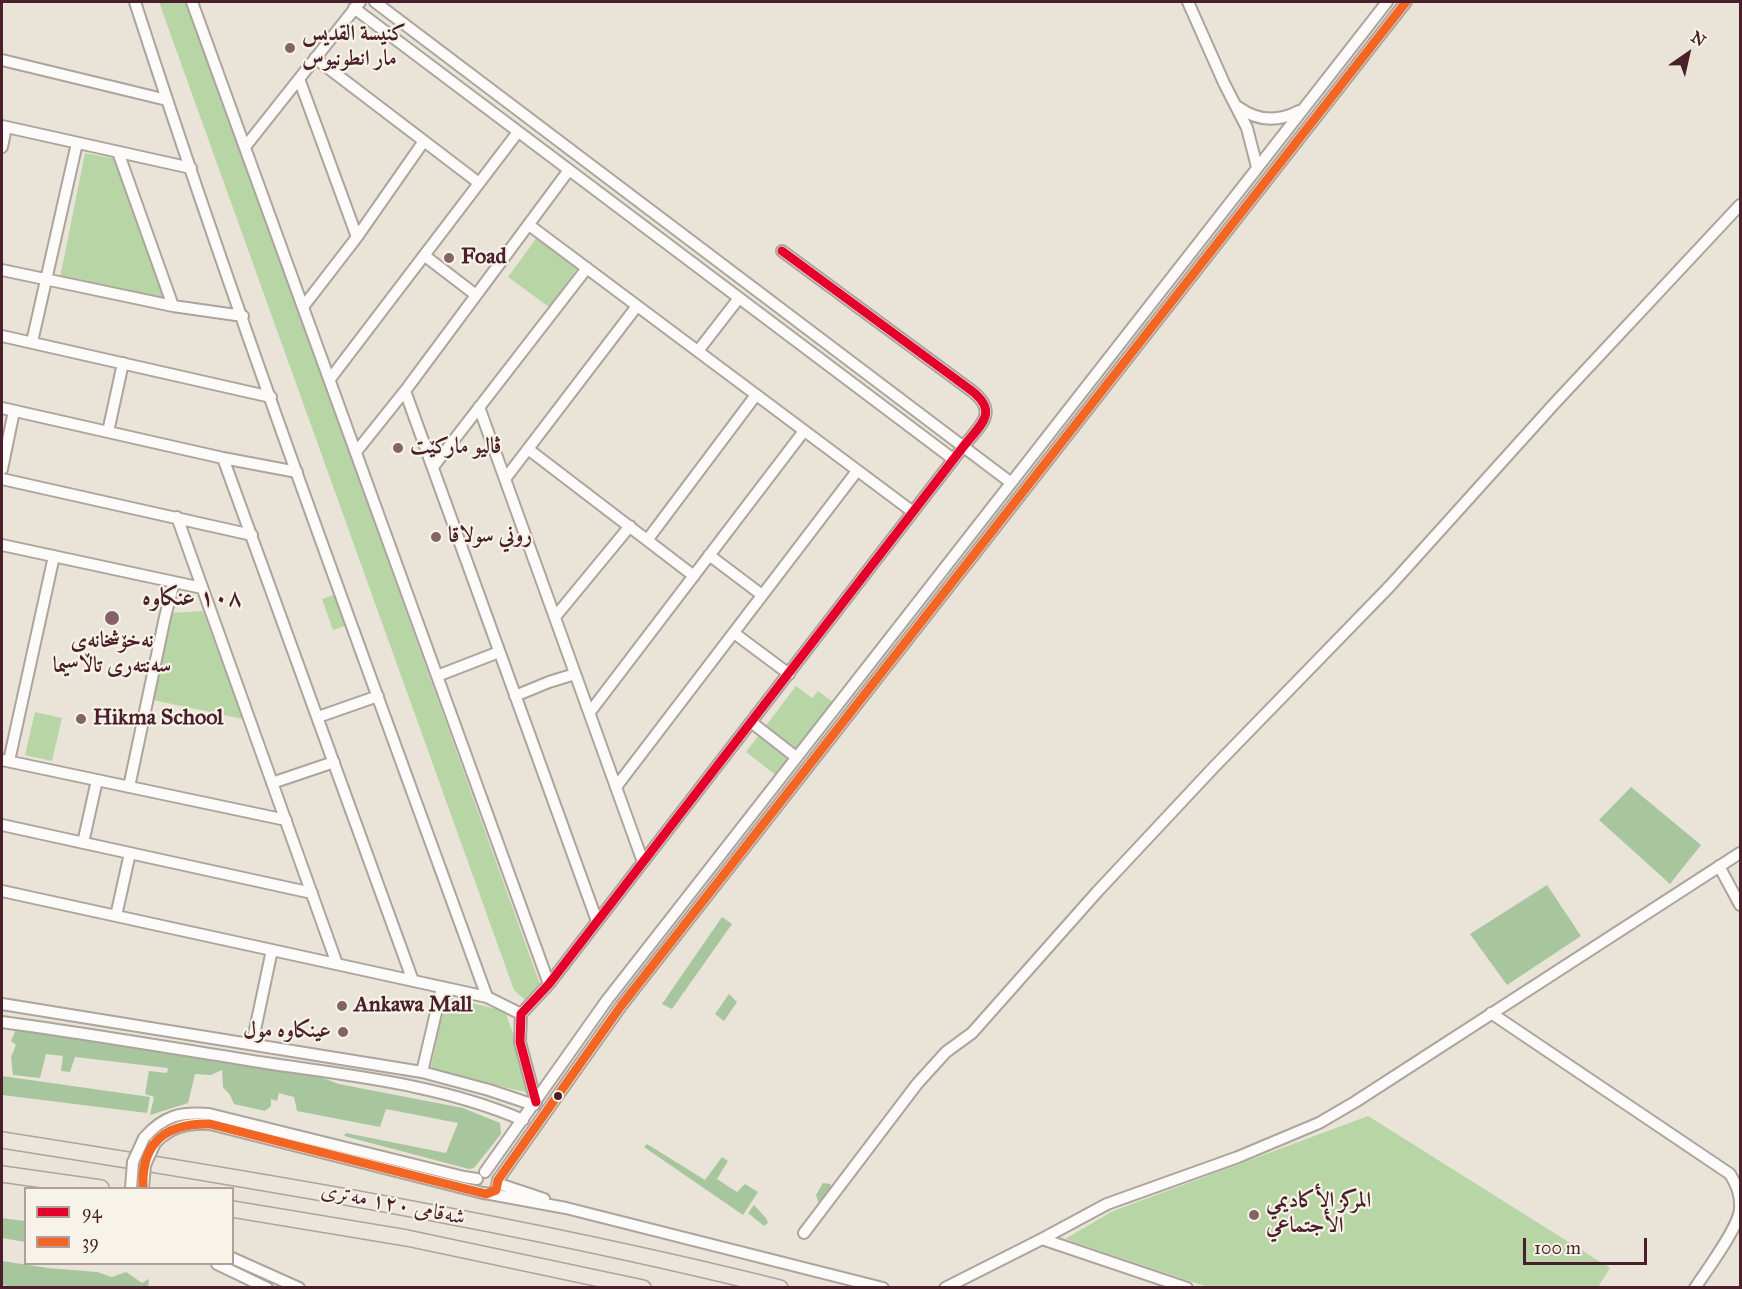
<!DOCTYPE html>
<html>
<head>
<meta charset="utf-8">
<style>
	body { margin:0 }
	#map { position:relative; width:1742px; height:1289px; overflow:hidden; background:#e9e4d7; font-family:"IM FELL Great Primer",serif }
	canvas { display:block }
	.frame { position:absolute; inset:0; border:3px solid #4a1f2b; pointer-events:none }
	.legend { position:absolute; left:24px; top:1187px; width:210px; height:78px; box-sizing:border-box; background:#f7f3e8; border:2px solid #b29e9c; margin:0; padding:8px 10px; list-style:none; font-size:18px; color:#4a1f2b }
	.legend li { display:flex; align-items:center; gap:12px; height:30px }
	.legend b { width:30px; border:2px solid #b29e9c }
	.north { position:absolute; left:1658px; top:24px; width:60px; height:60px; -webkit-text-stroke:4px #f7f3e8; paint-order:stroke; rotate:34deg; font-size:16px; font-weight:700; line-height:24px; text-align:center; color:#4a1f2b }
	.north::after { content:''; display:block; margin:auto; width:21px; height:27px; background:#4a1f2b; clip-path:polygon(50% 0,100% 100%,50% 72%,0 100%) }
	.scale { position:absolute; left:1523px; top:1238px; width:124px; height:27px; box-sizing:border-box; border:3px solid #4a1f2b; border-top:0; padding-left:8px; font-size:18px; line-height:21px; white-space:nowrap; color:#4a1f2b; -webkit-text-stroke:4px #f7f3e8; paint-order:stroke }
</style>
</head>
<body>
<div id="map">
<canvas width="1742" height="1289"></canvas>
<div class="frame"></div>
<ul class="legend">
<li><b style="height:8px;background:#e4002b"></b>94</li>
<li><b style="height:8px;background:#f26522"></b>39</li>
</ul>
<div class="north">N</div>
<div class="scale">100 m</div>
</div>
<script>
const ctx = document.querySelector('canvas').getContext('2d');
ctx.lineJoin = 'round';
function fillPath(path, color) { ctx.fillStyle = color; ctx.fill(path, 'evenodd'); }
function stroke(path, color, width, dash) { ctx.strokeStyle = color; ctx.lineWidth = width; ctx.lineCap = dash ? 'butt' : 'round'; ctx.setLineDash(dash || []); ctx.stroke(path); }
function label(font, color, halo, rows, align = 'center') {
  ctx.font = font + ' "IM FELL Great Primer",Amiri,serif'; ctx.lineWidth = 4.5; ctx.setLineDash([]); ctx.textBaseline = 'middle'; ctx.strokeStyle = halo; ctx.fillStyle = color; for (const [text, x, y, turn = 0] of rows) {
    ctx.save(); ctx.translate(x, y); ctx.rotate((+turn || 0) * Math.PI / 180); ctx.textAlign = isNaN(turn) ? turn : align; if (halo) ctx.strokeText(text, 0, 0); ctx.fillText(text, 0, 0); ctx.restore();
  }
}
const green = new Path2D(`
	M159,2H187L541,987L530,999H524L514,990Z
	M85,153L117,159L166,300L60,278Z
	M538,236L579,266L549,307L508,277Z
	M342,592L353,623L333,630L322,599Z
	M203,611L243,719L153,700L170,613Z
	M796,686L812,698L818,691L833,702L777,776L746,752Z
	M35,712L62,718L52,761L25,755Z
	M446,997L505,1011L534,1094L430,1070Z
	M1368,1116L1610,1268L1598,1287H1208L1065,1239L1113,1211Z`);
const forest = new Path2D(`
	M1631,787L1701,845L1670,884L1599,820Z
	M1547,885L1581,936L1507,985L1470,934Z
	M722,917L732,924L672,1009L662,1004Z
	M729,994L737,1002L724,1021L715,1014Z
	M16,1029L317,1076L339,1084L463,1108L500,1123L501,1134L474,1168L469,1169L344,1136L346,1133L446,1153L458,1123L386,1109L380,1127L297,1111L294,1097L279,1093L277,1101L271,1099V1106L265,1111L234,1104L230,1095L223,1087L222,1070L211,1075L195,1074L188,1103L150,1115L154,1097L145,1094L149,1071L167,1073L168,1068L75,1057L70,1072L61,1071L63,1056L46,1054L40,1078L13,1075L11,1057L16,1045L11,1041Z
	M2,1076L150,1097L147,1113L2,1095Z
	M647,1144L705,1180L722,1157L728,1161L717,1179L737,1192L745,1184L758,1192L743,1215L644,1147Z
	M823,1183L830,1184L832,1187L830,1193L818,1202L816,1195Z
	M754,1205L766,1218L768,1223L764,1226L748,1213Z
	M2,1218L25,1221V1242L2,1238Z
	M2,1261L48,1268L97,1272L112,1277L126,1272L142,1283L149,1279L148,1287L17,1288L2,1285Z`);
const minor = new Path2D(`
	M135,2C243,336 367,666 487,997
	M192,2L549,984
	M375,2L1010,482
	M1188,2L1224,83L1247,128L1257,167
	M354,8L953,459
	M315,58L479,183
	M2,60L167,100
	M299,79L357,237
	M1238,107C1257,121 1278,122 1299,111
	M2,126L191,168
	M2,147L6,127
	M245,147L360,2
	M118,152L173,306
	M529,225L913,512
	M425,256L476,295
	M2,270L173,306L243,316
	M303,307L357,237L424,141
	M2,336L271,397
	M32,342L77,143
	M698,351L739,298
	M330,379L518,132
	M405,391L597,921
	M479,407L643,862
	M2,408L223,458L297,472
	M108,432L123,363
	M528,449L694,576
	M356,452L408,387L569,170
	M223,458L413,981
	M433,467L587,268
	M2,469L14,411
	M2,479L252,535
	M505,479L637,306
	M177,517L337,964
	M648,539L756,395
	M2,545L202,588
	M709,555L762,595
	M555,617L630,526
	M734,633L789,674
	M437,676L499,652
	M515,696L549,682L575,674
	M590,712L804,431
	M318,717L378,696
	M751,722L796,757
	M2,760L286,820
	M9,761L54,556
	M272,783L334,762
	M129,787L165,617L174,582
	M616,787L857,471
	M2,825L312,893
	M83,843L97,780
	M1719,866L1740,905
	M2,891L487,997L521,1014
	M116,916L130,853
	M2,1004L422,1072L489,1090L534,1105
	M1491,1013L1730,1174C1737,1186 1741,1195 1740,1209C1739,1227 1706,1271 1695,1288
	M2,1022C90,1034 178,1049 266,1063C353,1076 442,1085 523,1120
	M252,1044L272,950
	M422,1072L442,987
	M536,1102L520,1042L521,1014L549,984L963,447C979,426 1000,413 972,391L782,251
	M144,1138C164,1115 181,1112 209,1114L464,1177L477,1179
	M155,1143C171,1126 188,1123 210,1124L483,1193L490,1194L496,1190L498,1180L621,1006L1406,2
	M485,1172L607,1000L1387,2
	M499,1184L544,1199
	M490,1194L566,1208L883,1288
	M804,1233L917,1084L946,1052L972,1033L1097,892L1214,767L1390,586L1554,404L1740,205
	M1042,1239L1187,1288
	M232,1258L299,1288
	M217,1264L267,1288
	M945,1288L1042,1239L1107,1204L1238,1157L1319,1123L1355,1102L1740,853`);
const highway = new Path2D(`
	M2,1140C263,1181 523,1224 780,1288
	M2,1174L101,1188
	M232,1209L407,1238L643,1288`);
const minorBridge = new Path2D(`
	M131,1188L133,1162L144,1138
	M143,1188L145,1165L155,1143`);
const bus1 = new Path2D(`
	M536,1102L520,1042L521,1014L549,984L963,447C979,426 1000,413 972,391L782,251`);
const bus2 = new Path2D(`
	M143,1188C141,1142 166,1123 210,1124L486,1194L496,1190L498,1180L621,1006L1406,2`);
const markers = [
	[290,48,6,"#826467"],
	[449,258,6,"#826467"],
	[398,448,6,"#826467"],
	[436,537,6,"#826467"],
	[112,618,8,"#826467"],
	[81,719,6,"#826467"],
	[342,1006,6,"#826467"],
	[343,1032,6,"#826467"],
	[558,1096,5,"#4a1f2b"],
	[1254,1215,6,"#826467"]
];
const poiNames = [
	["كنيسة القديس",302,35],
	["مار انطونيوس",302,60],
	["Foad",461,258],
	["ڤالیو مارکێت",410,448],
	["روني سولاقا",448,537],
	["نەخۆشخانەی",112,642,"center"],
	["سەنتەری تاڵاسیما",112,667,"center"],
	["Hikma School",93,719],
	["Ankawa Mall",354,1006],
	["عينكاوه مول",331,1032,"right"],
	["المركز الأكاديمي",1266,1202],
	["الأجتماعي",1266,1227]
];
const streetNames = [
	["شەقامی ١٢٠ مەتری",393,1205,11]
];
const neighbourhoodNames = [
	["١٠٨ عنکاوە",192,599]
];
fillPath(green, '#b8d5a6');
fillPath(forest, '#a8c69d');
stroke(minor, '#aca49d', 14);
stroke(highway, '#aca49d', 18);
stroke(minor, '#fcfbf9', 10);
stroke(highway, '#ece5dc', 15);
stroke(minorBridge, '#aca49d', 14, []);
stroke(minorBridge, '#fcfbf9', 10);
stroke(bus1, '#e4002b', 9);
stroke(bus2, '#f26522', 9);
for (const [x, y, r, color] of markers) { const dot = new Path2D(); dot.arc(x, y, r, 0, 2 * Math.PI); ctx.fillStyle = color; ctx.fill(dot); stroke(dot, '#f7f3e8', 2); }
label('bold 22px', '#4a1f2b', '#f7f3e8', poiNames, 'left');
label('22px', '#4a1f2b', '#f7f3e8', streetNames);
label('bold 24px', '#4a1f2b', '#f7f3e8', neighbourhoodNames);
</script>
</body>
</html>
